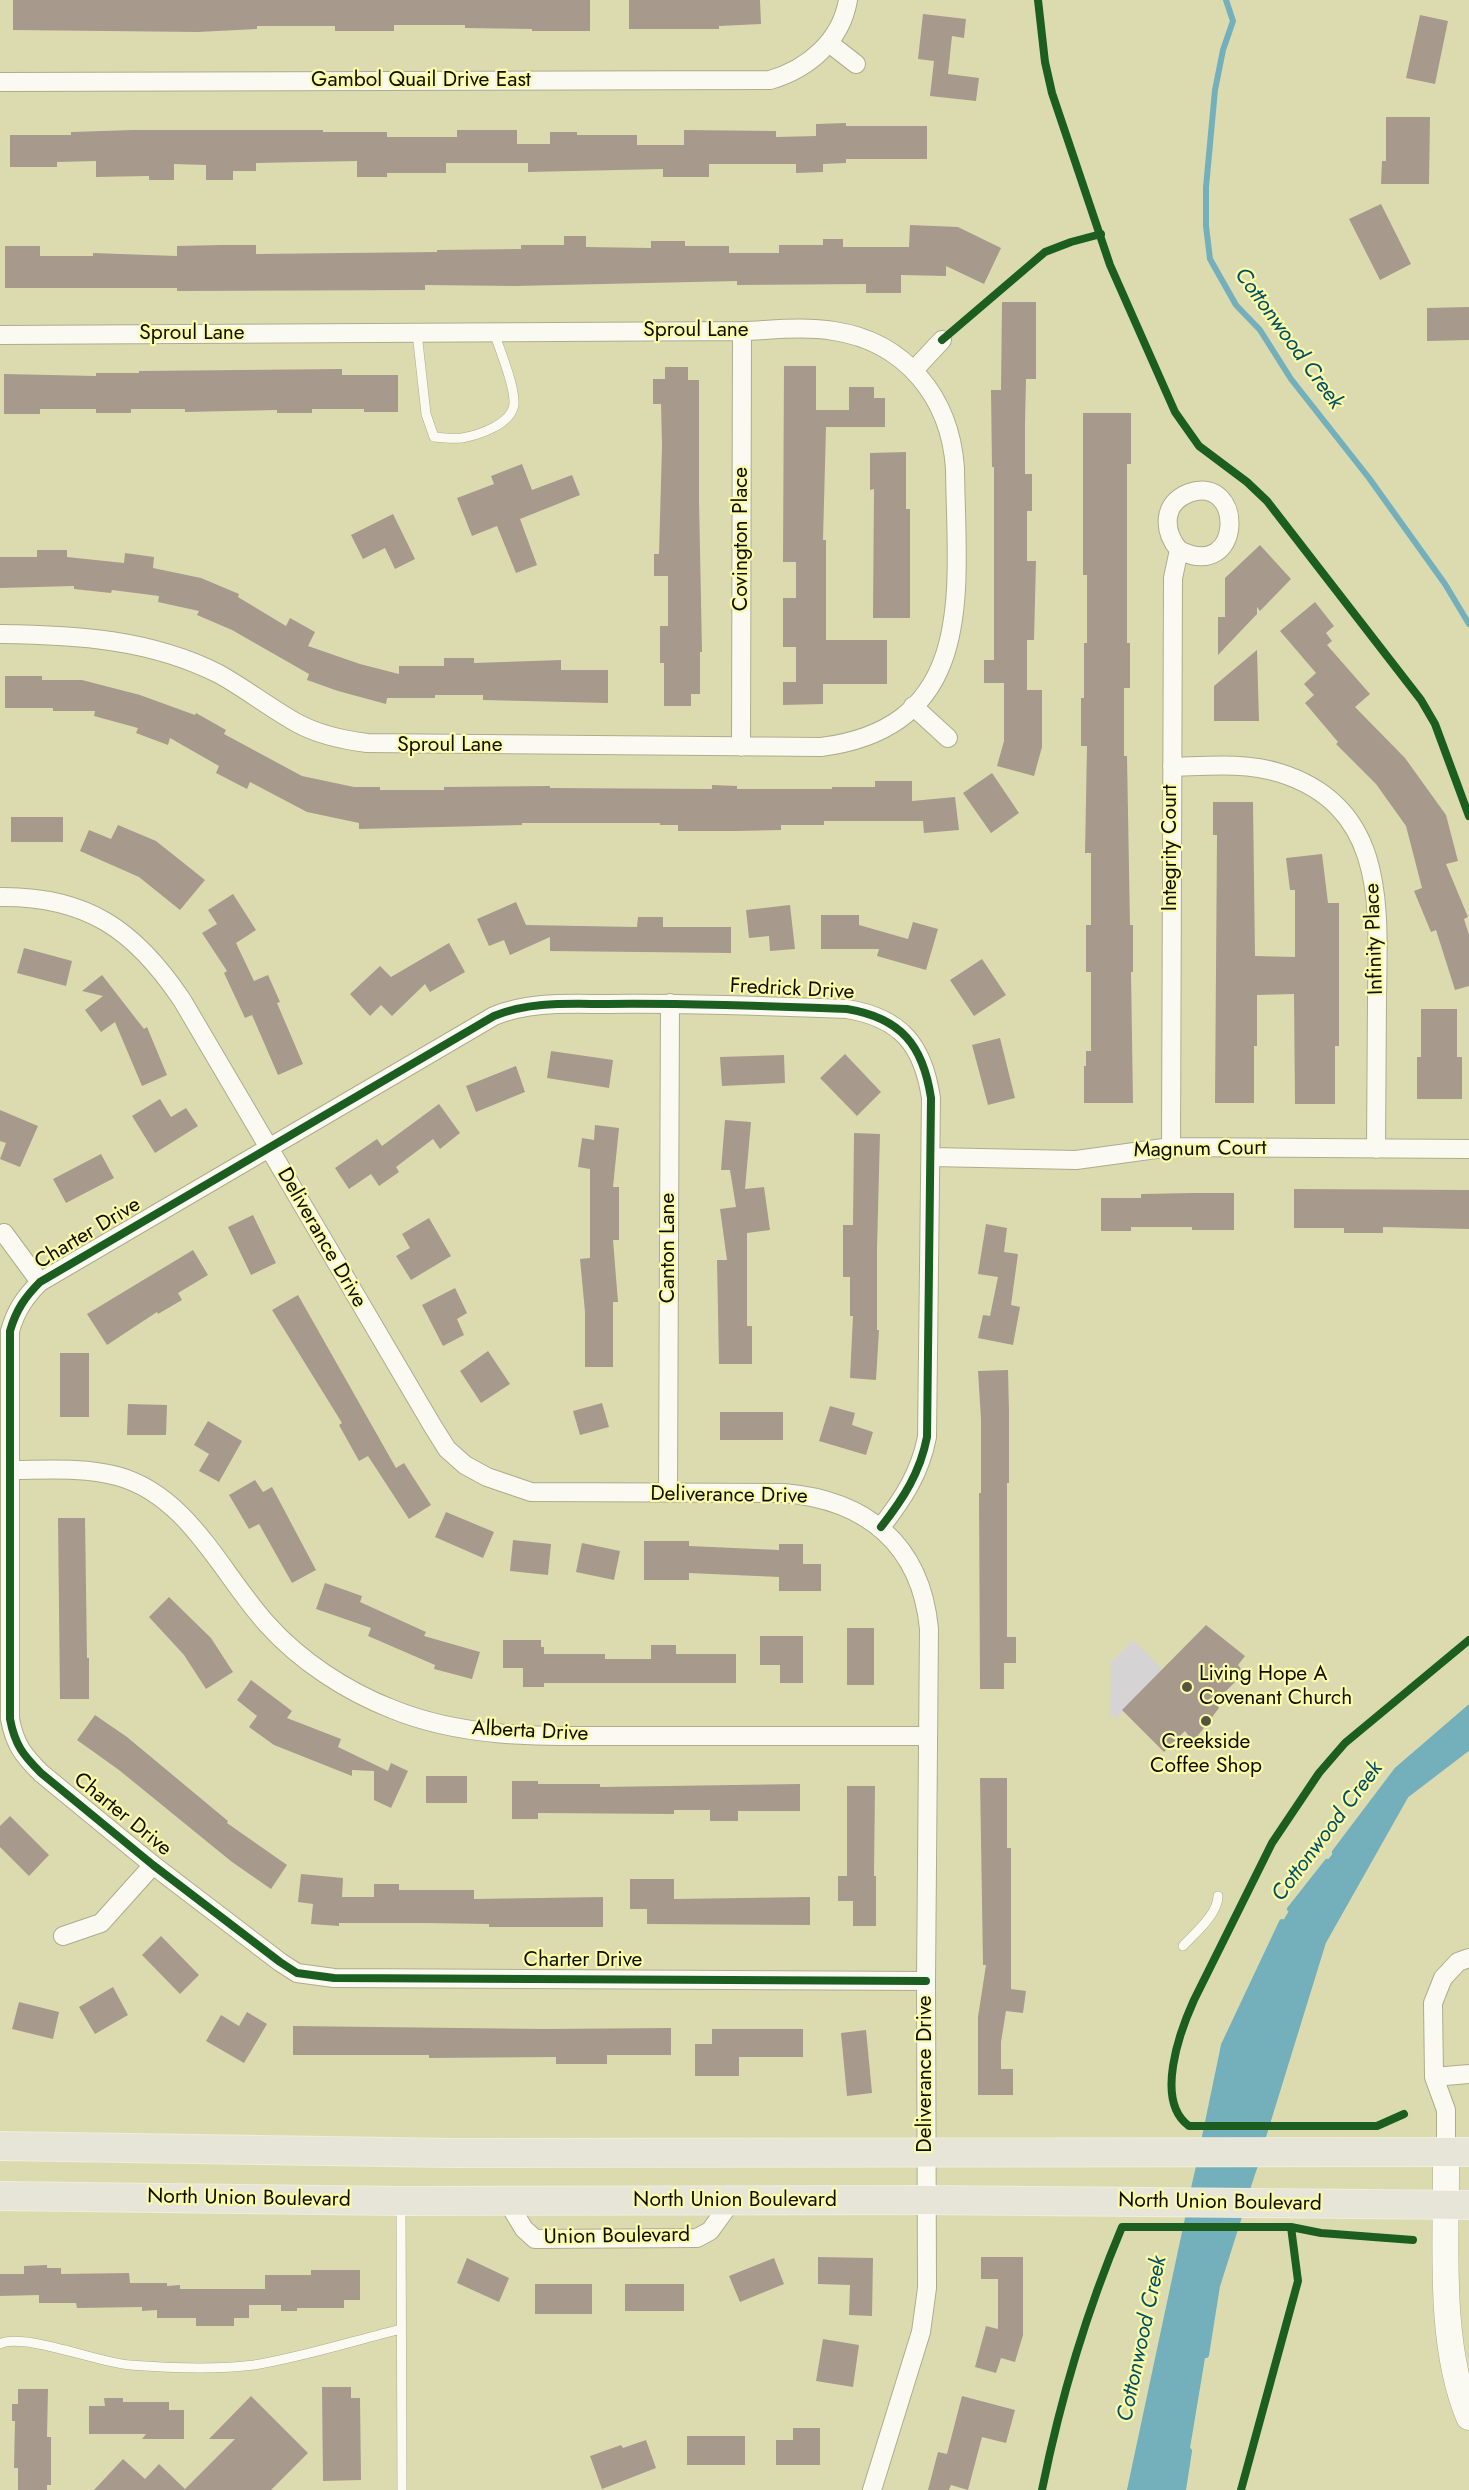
<!DOCTYPE html>
<html>
<head>
<meta charset="utf-8">
<style>
	body { margin:0 }
	canvas { display:block; background:#dbdbaf }
</style>
</head>
<body>
<canvas width="1469" height="2490"></canvas>
<script>
const ctx = document.querySelector('canvas').getContext('2d');
ctx.lineJoin = 'round';
function fillPath(path, color) { ctx.fillStyle = color; ctx.fill(path, 'evenodd'); }
function stroke(path, color, width, dash) { ctx.strokeStyle = color; ctx.lineWidth = width; ctx.lineCap = dash ? 'butt' : 'round'; ctx.setLineDash(dash || []); ctx.stroke(path); }
function label(font, color, halo, rows, align = 'center') {
  ctx.font = font + ' Jost,sans-serif'; ctx.lineWidth = 4.5; ctx.setLineDash([]); ctx.textBaseline = 'middle'; ctx.strokeStyle = halo; ctx.fillStyle = color; for (const [text, x, y, turn = 0] of rows) {
    ctx.save(); ctx.translate(x, y); ctx.rotate((+turn || 0) * Math.PI / 180); ctx.textAlign = isNaN(turn) ? turn : align; if (halo) ctx.strokeText(text, 0, 0); ctx.fillText(text, 0, 0); ctx.restore();
  }
}
const green = new Path2D(`
	M1133,1640L1162,1669L1116,1719L1110,1714L1111,1662Z`);
const water = new Path2D(`
	M1469,1708V1747L1406,1795L1323,1942L1217,2286L1183,2490H1130L1224,2045L1273,1938L1290,1909L1397,1770Z`);
const stream = new Path2D(`
	M1226,0L1233,21L1223,50L1215,90L1206,187V226L1210,259L1236,305L1260,330L1291,379L1369,478L1445,584L1469,624
	M1335,1852L1397,1770L1469,1708
	M1290,1909L1327,1862
	M1261,2143L1323,1942L1406,1795L1469,1747
	M1203,2146L1224,2045L1282,1922
	M1247,2189L1257,2159
	M1193,2193L1200,2162
	M1206,2355L1217,2286L1241,2210
	M1130,2490L1190,2209
	M1183,2490L1189,2451`);
const building = new Path2D(`
	M13,0H590V31H532V29L465,28V25H394V31H335V26H257V29L198,32L13,30Z
	M629,0H760L761,24L719,26V29H629Z
	M923,14L966,19L964,38L952,36L948,74L979,78L976,101L930,96L934,61L918,59Z
	M1420,15L1448,21L1435,84L1406,78Z
	M1386,117H1430L1429,184H1381L1382,161H1386Z
	M846,123V126H927V159H846V163L823,164V172L796,173V164H709V177H663V169L528,172V163H446V173H387V177H357V161L256,163V171H233V180H206V165L174,164V180H149V176L96,177V161L57,162V167H10V135H71V132L133,130H323V132H387V137H457V130H517V144H550V132H577V135H637V145H684V130L776,131V137L816,136V124Z
	M1381,204L1411,264L1380,280L1349,219Z
	M910,225L958,227L1001,248L984,284L946,266V276L901,275V293H866V284L737,285V281L515,286L425,285V290L177,291V288H5V246H40V256H93V253L177,256V246L221,245H256V254L437,252V250L521,249V245H564V236H586V247L651,248V241H685V246H729V253H779V245H823V239H843V247H909Z
	M1002,302H1036V379H1026L1025,424V474H1032V511H1027V561H1036L1034,640H1027V690H1042V747L1034,776L997,766L1004,741V683H984V660H994V467H992L991,390H1001Z
	M1469,307V340L1427,341V308Z
	M784,366H816V410H849V387H874V398H885V427H826L823,540H826V640H887V684H823V704L783,705V682H796V647H783V598H796V562H783Z
	M665,367H688V380H699V500L702,652H700V694H691V706H664V663H660V626H668V576H654V554H659L662,446L661,404H653V379H665Z
	M342,369V375H398V412H364V409H312V413H277V410L185,412V409H131V413H96V409H40V414H4V374L96,376V373H139V371Z
	M1083,413H1131V464H1127V643H1130V688H1124V756H1127L1130,925H1133V972H1131L1133,1103H1084V1066H1086V1051H1091V972H1086V925H1091V853H1085L1087,746H1081V698H1084V643H1087V575H1083Z
	M906,452V509H910V618H873L874,489L870,490V453Z
	M522,464L532,490L572,475L580,495L520,519L537,565L516,573L497,526L472,536L457,498L494,484L491,476Z
	M393,514L415,559L395,569L385,548L363,559L351,535Z
	M1260,545L1291,579L1260,611L1257,607V614L1218,655V617H1225V578Z
	M37,550H67V557L124,563L125,553L154,557L153,568L201,578L239,594L238,597L286,626L290,618L315,632L308,646L360,664L399,674V666H444V658H474V663L561,660V670H608V703L483,700V695H435V698H387L386,704L338,691L307,680L309,674L232,630L197,615L199,611L158,602L159,596L112,590L111,593L74,589V586L0,588V557H37Z
	M1315,602L1334,626L1326,633L1332,641L1327,645L1370,694L1355,707L1405,758L1446,815L1458,861L1446,864L1468,917L1464,919L1469,935V986L1455,990L1436,930L1431,932L1414,891L1422,888L1406,826L1376,784L1336,744L1338,742L1305,703L1314,695L1304,684L1316,673L1280,631Z
	M1257,650L1259,721H1214V686Z
	M5,676H42V680H82L140,695L195,715L196,713L226,730L224,734L302,776L354,787H380V790H444V787L550,786V788L712,789V785L737,786V789H832V787H875V781H912V801L955,797L959,830L924,833L923,821H824V825H781V830L736,831H678V825H660V823H522V825L359,829V823L307,812L250,782L247,789L216,773L219,766L170,738L168,745L136,733L138,728L94,716L95,711H53V708H5Z
	M992,773L1019,813L991,833L963,793Z
	M1213,802H1253L1255,956L1295,957V890H1290L1286,858L1322,854L1328,903H1339V1046H1335V1104H1295L1294,994L1257,995V1046H1254V1103H1215L1217,835H1213Z
	M11,817H63V842H11Z
	M118,825L156,841L205,880L180,910L139,877L80,851L89,830L111,839Z
	M233,894L256,930L236,943L254,981L268,975L280,1002L277,1003L303,1064L278,1075L252,1015L245,1018L224,973L227,971L202,933L217,924L208,910Z
	M516,902L526,925L637,927L638,917H663V927H731V953L550,951V937L510,955L504,940L489,946L477,919Z
	M790,905L795,949L770,951L769,936L749,938L746,910Z
	M821,915H859V925L908,939L913,922L938,929L926,970L877,956L879,949H821Z
	M449,943L465,972L430,992L425,984L392,1016L381,1005L370,1016L350,994L380,966L391,977Z
	M24,948L72,961L66,986L17,973Z
	M982,959L1006,995L974,1016L950,980Z
	M102,975L144,1029L147,1027L167,1075L142,1086L115,1022L101,1032L85,1010L103,996L82,991Z
	M1421,1009H1457V1057H1462V1099H1417V1057H1421Z
	M1000,1038L1015,1098L988,1105L972,1045Z
	M551,1051L613,1060L609,1088L547,1078Z
	M845,1054L881,1092L857,1116L820,1078Z
	M784,1055L785,1083L722,1086L720,1057Z
	M516,1066L525,1092L476,1112L466,1086Z
	M160,1099L171,1117L186,1108L198,1126L155,1153L132,1116Z
	M439,1104L460,1133L440,1149L433,1139L396,1167L399,1172L379,1186L371,1174L349,1189L335,1168L377,1139L382,1146Z
	M0,1110L38,1126L20,1167L0,1159L6,1143L0,1141Z
	M725,1120L751,1122L745,1189L764,1187L770,1230L747,1233V1326H752V1364H719L717,1260H727L720,1209L736,1207L730,1170H721Z
	M595,1125L619,1128L613,1187H619V1240H613L618,1302H613V1367H585V1312L580,1259L590,1258V1169L578,1167L582,1138L594,1140Z
	M854,1133L880,1134L877,1249V1330H879L876,1380L850,1378L853,1316H850V1277H843V1225H853Z
	M101,1154L114,1178L66,1203L53,1179Z
	M1294,1189L1469,1190V1229L1383,1227V1233H1344V1228H1294Z
	M1192,1193H1234V1230H1192V1227H1131V1231H1101V1198H1141V1194Z
	M253,1215L276,1263L251,1275L228,1227Z
	M429,1218L451,1256L411,1280L396,1256L410,1248L402,1234Z
	M986,1224L1007,1228L1004,1252L1018,1254L1011,1305L1020,1307L1013,1345L978,1338L983,1315L990,1316L998,1277L978,1274Z
	M193,1250L208,1275L178,1293L182,1300L158,1314L157,1312L107,1345L87,1314Z
	M455,1288L467,1313L457,1319L464,1335L443,1346L422,1305Z
	M298,1295L396,1468L404,1463L431,1505L409,1519L368,1456L359,1461L339,1425L342,1423L272,1310Z
	M488,1351L510,1384L481,1403L460,1371Z
	M60,1353H89V1417H60Z
	M1008,1370L1009,1411V1483H1007V1637H1016V1663H1004V1689H980L979,1493H981V1419L978,1371Z
	M602,1403L609,1427L580,1435L573,1411Z
	M128,1404L167,1405L166,1435H127Z
	M830,1406L855,1413L852,1425L873,1432L866,1455L819,1441Z
	M720,1412H783V1440H720Z
	M208,1421L242,1441L219,1482L199,1471L209,1454L194,1445Z
	M255,1480L263,1492L272,1487L316,1570L292,1583L259,1524L249,1529L229,1495Z
	M446,1512L494,1532L483,1558L435,1537Z
	M58,1518H85L87,1658H89V1699H60Z
	M513,1540L551,1544L548,1575L510,1571Z
	M644,1541H689V1546L779,1550V1544H803V1564H821V1591H779V1577L689,1573V1580H644Z
	M582,1543L620,1551L614,1580L576,1572Z
	M325,1583L362,1596L360,1602L426,1632L424,1636L480,1652L472,1679L434,1669L435,1665L368,1636L371,1628L316,1609Z
	M169,1597L211,1638L233,1672L206,1689L184,1655L149,1617Z
	M1206,1625L1245,1656L1238,1665L1244,1673L1215,1702L1219,1708L1193,1742L1185,1731L1164,1752L1122,1710Z
	M847,1628H874V1685H847Z
	M760,1636H803V1683H780V1665H760Z
	M503,1640H541V1647H544V1654H605V1659H651V1645H676V1654H736V1683H544V1687H523V1668H503Z
	M251,1680L292,1711L287,1718L341,1739L338,1747L388,1771L391,1763L408,1771L391,1808L374,1800V1771L352,1770V1776L274,1745L249,1727L257,1716L237,1700Z
	M95,1715L127,1737L228,1821L227,1823L287,1865L271,1889L232,1862L119,1770L77,1740Z
	M426,1776H467V1803H426Z
	M980,1778H1007V1848H1011V1989L1026,1991L1023,2013L1006,2011L1001,2042V2069H1013V2095H978V2017L986,1965H983Z
	M512,1781H538V1784H600V1787L800,1784V1811H738V1821H710V1810H674V1814L538,1813V1819H512Z
	M847,1786H875L874,1876H876V1926H853V1901H838V1876H847Z
	M10,1816L49,1855L29,1876L0,1847V1826Z
	M301,1874L343,1878L342,1897H374V1884H399V1890H474V1899L603,1897V1927H489V1924L424,1923H339V1926L311,1924L313,1904L298,1902Z
	M630,1879H674V1899L810,1897V1925L647,1924V1909H630Z
	M161,1936L199,1975L180,1994L142,1955Z
	M113,1987L128,2015L95,2034L79,2007Z
	M19,2002L59,2012L53,2039L12,2029Z
	M247,2012L267,2024L244,2063L206,2041L221,2015L239,2026Z
	M293,2026L543,2029L671,2028V2055H607V2064H556V2057L429,2058V2055H293Z
	M712,2029H803V2057H739V2076H695V2044H712Z
	M866,2030L872,2093L847,2096L841,2033Z
	M818,2257L873,2258L872,2316L849,2315L850,2285L818,2284Z
	M981,2257H1023V2335L1015,2362L1001,2358L996,2373L975,2367L986,2326L998,2329V2279H981Z
	M467,2258L509,2278L499,2302L457,2283Z
	M774,2258L784,2284L740,2302L729,2276Z
	M47,2265V2268H61V2274L129,2273L130,2283H167V2286L180,2285V2289H265V2275H311V2270H360V2300H344V2308H297V2311H281V2305H249V2318H234V2326H196V2318H157V2310L142,2311V2307L77,2308L76,2303H39V2295L0,2296V2274H24V2266Z
	M535,2284H592V2314H535Z
	M625,2284H684V2311H625Z
	M823,2339L859,2345L853,2387L816,2381Z
	M322,2387H351V2398H360L361,2480L323,2481Z
	M18,2389H48L47,2437H51V2485H47V2490H18V2468H14L15,2421H12V2404H18Z
	M251,2396L308,2453L271,2490H94L123,2459L145,2479L159,2464L185,2489L235,2439H209Z
	M962,2396L1015,2410L1006,2443L982,2437L968,2490L951,2485L949,2490H928L938,2452L947,2454Z
	M104,2398H123V2402H169V2410H184V2439H142L146,2434H89V2406H105Z
	M793,2428H820V2465H776V2440H793Z
	M687,2436H745V2465H687Z
	M646,2440L656,2468L602,2489L590,2456L621,2445L623,2448Z`);
const lane = new Path2D(`
	M417,333L426,414L434,437C443,438 453,439 462,438C479,435 512,424 514,404C515,386 500,351 494,332
	M1183,1946C1195,1933 1218,1914 1218,1896
	M401,2204L402,2490
	M0,2344C23,2332 99,2363 130,2365C170,2368 214,2370 254,2365C303,2357 353,2341 401,2329`);
const street = new Path2D(`
	M829,43L856,64
	M0,82L770,80C808,69 841,41 848,0
	M0,335L742,331C772,330 804,326 834,331C906,342 950,398 955,468C956,586 980,727 821,747L367,743C343,740 319,735 297,723C270,708 246,689 219,674C150,639 76,635 0,634
	M914,370L942,340
	M913,706L948,738
	M741,747L742,331
	M1172,767C1208,766 1245,762 1280,773C1388,807 1378,909 1377,999C1377,1049 1376,1099 1376,1149
	M0,897C87,896 135,930 182,1000L432,1425L447,1449L465,1465L487,1477L531,1492L784,1493C866,1500 921,1544 929,1629L926,1981L927,2288L921,2332L872,2490
	M1171,1147L1173,578L1179,550C1244,583 1245,473 1189,493C1162,503 1163,531 1179,550
	M932,1157L1076,1160L1171,1147L1469,1149
	M4,1233L40,1282
	M11,1470C46,1470 83,1467 117,1476C188,1495 221,1573 267,1624C300,1661 346,1691 392,1709C475,1743 566,1735 653,1736C745,1736 837,1736 928,1736
	M668,1493L670,1003
	M881,1527C903,1499 920,1473 927,1437L931,1098C923,1045 901,1018 847,1009C767,1006 687,1003 608,1004C569,1004 530,1001 494,1016L40,1282C25,1297 16,1310 10,1331V1719C15,1745 23,1755 41,1773L153,1865L280,1962L297,1973L334,1978L926,1981
	M63,1936L101,1923L153,1865
	M1434,2077L1469,2074
	M1446,2152V2110L1434,2077L1433,2003L1443,1978L1458,1962L1469,1958
	M507,2201L524,2229L535,2239L697,2238L710,2231L731,2202`);
const secondary = new Path2D(`
	M1446,2152C1447,2234 1437,2341 1469,2417`);
const primary = new Path2D(`
	M0,2146L452,2153L1469,2152
	M0,2196L401,2201L926,2200L1469,2205`);
const cycleway = new Path2D(`
	M1038,0L1045,62L1052,93L1110,265L1175,412L1199,446L1247,482L1267,501L1421,700L1435,724L1469,816
	M942,340L1045,252L1071,242L1101,234
	M881,1527C903,1499 920,1473 927,1437L931,1098C923,1045 901,1018 847,1009C767,1006 687,1003 608,1004C569,1004 530,1001 494,1016L40,1282C25,1297 16,1310 10,1331V1719C15,1745 23,1755 41,1773L153,1865L280,1962L297,1973L334,1978L926,1981
	M1404,2114L1377,2126H1189C1154,2101 1180,2031 1194,2000L1272,1843L1319,1773L1345,1743L1469,1640
	M1042,2490C1060,2401 1087,2310 1122,2227H1291L1321,2233L1413,2240
	M1241,2490L1298,2281L1291,2227`);
const markers = [
	[1187,1687,6,"#55553d"],
	[1206,1721,6,"#55553d"]
];
const streetNames = [
	["Gambol Quail Drive East",421,81],
	["Sproul Lane",696,331],
	["Sproul Lane",192,334],
	["Covington Place",742,539,-90],
	["Sproul Lane",450,746],
	["Integrity Court",1171,848,-90],
	["Infinity Place",1375,939,-92],
	["Fredrick Drive",792,990,3],
	["Magnum Court",1200,1150,-1],
	["Charter Drive",88,1234,-31],
	["Deliverance Drive",321,1238,60],
	["Canton Lane",669,1248,-90],
	["Deliverance Drive",729,1496,1],
	["Alberta Drive",530,1732,3],
	["Charter Drive",122,1815,39],
	["Charter Drive",583,1961],
	["Deliverance Drive",926,2074,-90],
	["North Union Boulevard",249,2199,1],
	["North Union Boulevard",735,2201],
	["North Union Boulevard",1220,2203,1],
	["Union Boulevard",617,2237,-1]
];
const poiNames = [
	["Living Hope A",1199,1675],
	["Covenant Church",1199,1699],
	["Creekside",1206,1743,"center"],
	["Coffee Shop",1206,1767,"center"]
];
const waterNames = [
	["Cottonwood Creek",1288,339,54],
	["Cottonwood Creek",1328,1832,-53],
	["Cottonwood Creek",1143,2339,-78]
];
fillPath(green, '#d5d3d4');
fillPath(water, '#74b0bc');
stroke(stream, '#74b0bc', 6);
fillPath(building, '#a79a8d');
stroke(lane, '#adad8b', 10);
stroke(street, '#adad8b', 20);
stroke(secondary, '#adad8b', 27);
stroke(primary, '#efefdb', 30);
stroke(lane, '#fafaf3', 9);
stroke(street, '#fafaf3', 18);
stroke(secondary, '#fafaf3', 26);
stroke(primary, '#e6e5d7', 28);
stroke(cycleway, '#1b5e20', 8);
for (const [x, y, r, color] of markers) { const dot = new Path2D(); dot.arc(x, y, r, 0, 2 * Math.PI); ctx.fillStyle = color; ctx.fill(dot); stroke(dot, '#fafba9', 2); }
label('21px', '#0d0d00', '#fafba9', streetNames);
label('21px', '#0d0d00', '#fafba9', poiNames, 'left');
label('italic 22px', '#014e68', '#fafba9', waterNames);
</script>
</body>
</html>
